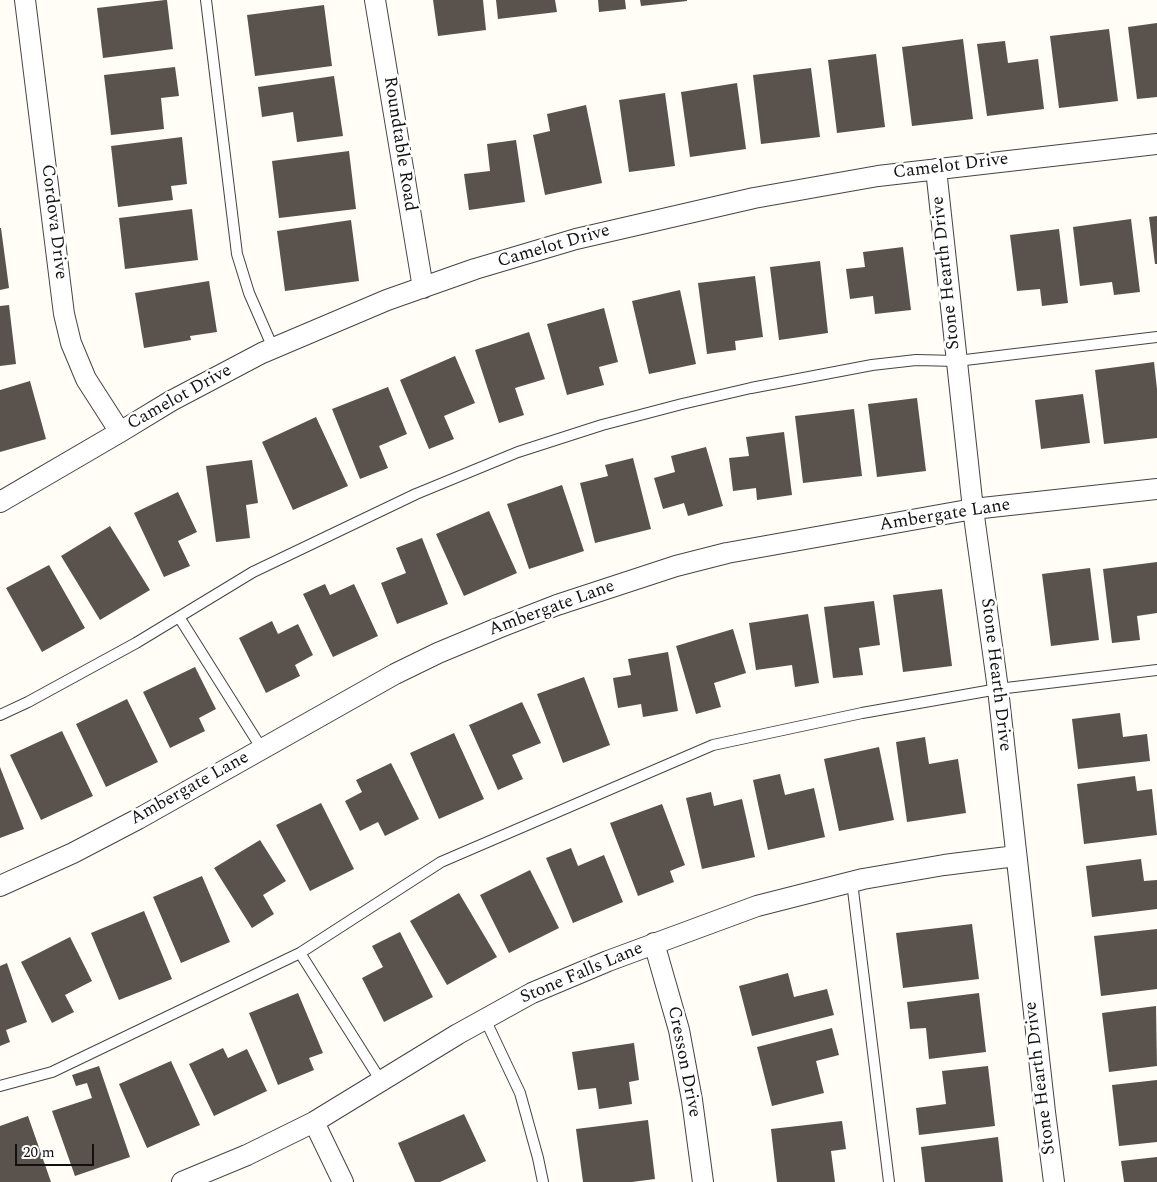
<!DOCTYPE html>
<html>
<head>
<meta charset="utf-8">
<style>
	body { margin:0 }
	#map { position:relative; width:1157px; height:1182px; overflow:hidden; background:#fffdf5; font-family:Spectral,serif }
	canvas { display:block }
	.scale { position:absolute; left:15px; top:1144px; width:79px; height:22px; box-sizing:border-box; border:2px solid #111; border-top:0; padding-left:6px; font-size:15px; line-height:18px; white-space:nowrap; color:#111; -webkit-text-stroke:4px #fff; paint-order:stroke }
</style>
</head>
<body>
<div id="map">
<canvas width="1157" height="1182"></canvas>
<div class="scale">20 m</div>
</div>
<script>
const ctx = document.querySelector('canvas').getContext('2d');
ctx.lineJoin = 'round';
function fillPath(path, color) { ctx.fillStyle = color; ctx.fill(path, 'evenodd'); }
function stroke(path, color, width, dash) { ctx.strokeStyle = color; ctx.lineWidth = width; ctx.lineCap = dash ? 'butt' : 'round'; ctx.setLineDash(dash || []); ctx.stroke(path); }
function label(font, color, halo, rows, align = 'center') {
  ctx.font = font + ' Spectral,serif'; ctx.lineWidth = 5; ctx.setLineDash([]); ctx.textBaseline = 'middle'; ctx.strokeStyle = halo; ctx.fillStyle = color; for (const [text, x, y, turn = 0] of rows) {
    ctx.save(); ctx.translate(x, y); ctx.rotate((+turn || 0) * Math.PI / 180); ctx.textAlign = isNaN(turn) ? turn : align; if (halo) ctx.strokeText(text, 0, 0); ctx.fillText(text, 0, 0); ctx.restore();
  }
}
const building = new Path2D(`
	M165,0H167L173,49L103,58L97,8Z
	M433,0H483L486,30L438,36Z
	M496,0H555L557,12L498,19Z
	M598,0H625L626,9L599,12Z
	M640,0H687V1L641,6Z
	M324,5L332,66L255,76L247,15Z
	M1157,23V97L1137,99L1128,27Z
	M1109,29L1118,101L1059,108L1050,36Z
	M963,39L973,119L912,126L902,47Z
	M1005,41L1008,63L1038,59L1044,109L987,116L977,44Z
	M876,54L885,127L837,133L828,60Z
	M175,67L179,96L161,98L164,129L111,135L104,75Z
	M811,68L820,137L761,144L753,75Z
	M334,76L343,136L297,142L293,112L262,117L258,87Z
	M737,83L746,149L690,157L681,92Z
	M665,93L675,166L629,172L619,100Z
	M586,105L602,183L545,195L533,135L550,131L547,114Z
	M182,137L187,184L171,186L173,200L118,207L111,146Z
	M516,140L525,202L469,210L464,174L490,171L487,144Z
	M349,151L356,209L279,218L272,161Z
	M192,209L198,260L125,269L119,218Z
	M1157,216V264H1155L1149,217Z
	M1131,219L1140,292L1114,295L1112,282L1080,286L1073,227Z
	M351,220L359,281L285,291L277,231Z
	M0,228H1L9,288L0,290Z
	M1059,229L1068,303L1042,306L1040,289L1017,291L1010,235Z
	M903,247L911,310L875,314L873,296L850,299L846,269L865,267L863,252Z
	M820,261L828,333L779,340L770,267Z
	M755,276L763,337L735,341L736,350L707,354L698,283Z
	M209,281L217,332L190,336L191,340L144,348L135,293Z
	M680,290L696,364L649,374L632,301Z
	M9,305L16,364L0,366V306Z
	M604,308L618,362L599,367L604,385L567,395L547,324Z
	M529,332L545,379L515,388L524,415L499,423L475,350Z
	M455,356L475,403L444,416L454,439L429,449L400,380Z
	M1154,362L1157,389V438L1104,444L1095,370Z
	M30,381L46,439L0,452V390Z
	M388,387L407,434L379,446L388,468L360,479L332,409Z
	M1083,394L1090,443L1041,449L1035,400Z
	M917,398L926,471L877,477L868,404Z
	M854,409L862,476L803,483L795,416Z
	M316,417L348,486L293,510L262,442Z
	M784,432L792,495L757,500L756,488L733,491L729,458L749,456L746,437Z
	M706,447L723,506L688,516L684,503L663,509L654,478L675,472L671,456Z
	M633,458L651,529L595,543L580,483L608,476L605,465Z
	M252,460L258,503L246,505L250,538L216,542L206,466Z
	M562,485L584,551L529,569L507,504Z
	M178,492L197,532L178,541L190,566L164,577L134,513Z
	M489,511L517,573L464,596L436,534Z
	M110,526L150,590L100,620L61,556Z
	M422,538L448,604L397,624L381,583L406,573L396,548Z
	M1157,562V613L1137,616L1140,640L1112,643L1103,569Z
	M49,565L85,628L42,652L6,588Z
	M1090,568L1099,640L1051,646L1042,574Z
	M325,584L330,595L354,584L378,636L333,657L303,594Z
	M942,589L952,666L903,672L893,595Z
	M874,601L880,645L859,648L863,675L833,678L824,607Z
	M808,614L819,683L795,687L792,665L756,670L749,623Z
	M272,621L278,634L298,624L313,655L295,665L300,676L266,693L239,638Z
	M733,629L746,673L714,683L721,707L696,714L676,646Z
	M668,652L678,711L643,717L641,704L618,708L613,678L631,675L628,659Z
	M195,667L216,709L199,718L205,731L170,748L143,692Z
	M584,677L610,745L563,763L537,694Z
	M127,699L158,762L106,787L76,724Z
	M522,702L541,743L512,755L523,779L498,790L469,725Z
	M1120,713L1123,737L1147,734L1150,761L1078,769L1072,719Z
	M62,731L93,796L41,820L10,755Z
	M454,733L484,799L439,819L410,753Z
	M925,737L929,764L958,759L966,813L907,822L896,742Z
	M879,747L894,820L839,831L824,759Z
	M391,763L419,819L385,836L378,822L360,831L345,801L362,792L356,780Z
	M0,767L24,829L0,838Z
	M780,774L785,795L814,788L825,837L768,850L753,780Z
	M1135,776L1137,791L1152,789L1157,835L1084,844L1077,784Z
	M711,792L714,806L742,799L755,857L702,869L686,798Z
	M321,803L354,869L310,891L276,825Z
	M662,804L685,865L670,871L674,882L638,896L610,823Z
	M260,840L286,881L263,895L274,914L252,928L214,868Z
	M571,848L578,866L604,855L623,902L573,923L546,858Z
	M1141,859L1144,881L1157,880V909L1092,917L1086,866Z
	M530,870L559,928L509,953L480,895Z
	M202,876L230,942L181,963L153,897Z
	M459,893L497,957L447,985L410,921Z
	M144,911L172,979L119,1000L91,933Z
	M972,924L979,979L903,988L896,933Z
	M1157,929V989L1101,996L1094,936Z
	M400,932L433,997L384,1022L362,978L383,967L372,946Z
	M70,937L92,981L65,995L74,1012L52,1023L21,962Z
	M7,963L27,1022L6,1030L10,1042L0,1046V966Z
	M788,973L794,997L827,989L834,1015L752,1036L739,986Z
	M298,993L323,1053L309,1058L314,1070L278,1085L249,1013Z
	M979,993L986,1052L929,1059L926,1028L910,1029L907,1002Z
	M1156,1006L1157,1066L1109,1072L1102,1013Z
	M832,1028L839,1055L816,1061L824,1093L772,1106L757,1047Z
	M634,1043L639,1080L629,1082L632,1104L599,1109L596,1088L578,1090L572,1052Z
	M223,1048L228,1058L247,1049L267,1091L214,1116L189,1064Z
	M171,1061L200,1125L147,1148L119,1084Z
	M99,1066L130,1157L75,1176L52,1111L92,1098L87,1083L76,1086L72,1075Z
	M988,1066L995,1126L919,1135L916,1108L946,1104L942,1071Z
	M1157,1080V1142L1119,1146L1112,1085Z
	M464,1114L486,1161L440,1182H415L398,1143Z
	M28,1116L51,1182H0V1126Z
	M648,1120L655,1179L632,1182H583L576,1129Z
	M842,1121L846,1149L831,1151L835,1182H777L771,1129Z
	M998,1137L1003,1182H925L921,1147Z
	M1157,1157V1182H1124L1121,1161Z`);
const lane = new Path2D(`
	M206,0L237,254L249,293L273,348
	M179,617L262,749
	M0,715L28,702L136,643L253,572L416,494L518,452L602,425L682,404L751,388L872,365L916,360L957,361L1157,337
	M852,882L889,1182
	M300,953L381,1081
	M485,1019L520,1093L538,1158L543,1182
	M0,1086L52,1072L300,953L441,862L713,745L862,713L998,689L1157,670`);
const street = new Path2D(`
	M25,0L64,314L71,343L86,379L120,432
	M375,0L423,288
	M936,169L973,509L998,689L1045,1112L1054,1182
	M0,502L120,432L171,401L262,353L387,300L475,269L576,239L754,198L878,176L1157,144
	M0,886L73,853L138,819L395,674L438,653L498,628L557,605L676,566L727,553L973,509L1157,489
	M654,943L679,1030L692,1100L703,1182
	M314,1122L343,1182
	M182,1182L247,1155L314,1122L458,1034L532,993L608,961L757,906L863,879L944,865L1016,856`);
const streetNames = [
	["Roundtable Road",399,144,81],
	["Camelot Drive",951,167,-7],
	["Cordova Drive",53,222,83],
	["Camelot Drive",554,247,-16],
	["Stone Hearth Drive",947,273,-96],
	["Camelot Drive",180,398,-29],
	["Ambergate Lane",945,516,-9],
	["Ambergate Lane",552,609,-20],
	["Stone Hearth Drive",995,675,83],
	["Ambergate Lane",190,789,-29],
	["Stone Falls Lane",582,974,-23],
	["Cresson Drive",683,1062,79],
	["Stone Hearth Drive",1041,1078,-97]
];
fillPath(building, '#5a524d');
stroke(lane, '#444', 12);
stroke(street, '#444', 22);
stroke(lane, '#fff', 10);
stroke(street, '#fff', 20);
label('18px', '#111', '#fff', streetNames);
</script>
</body>
</html>
